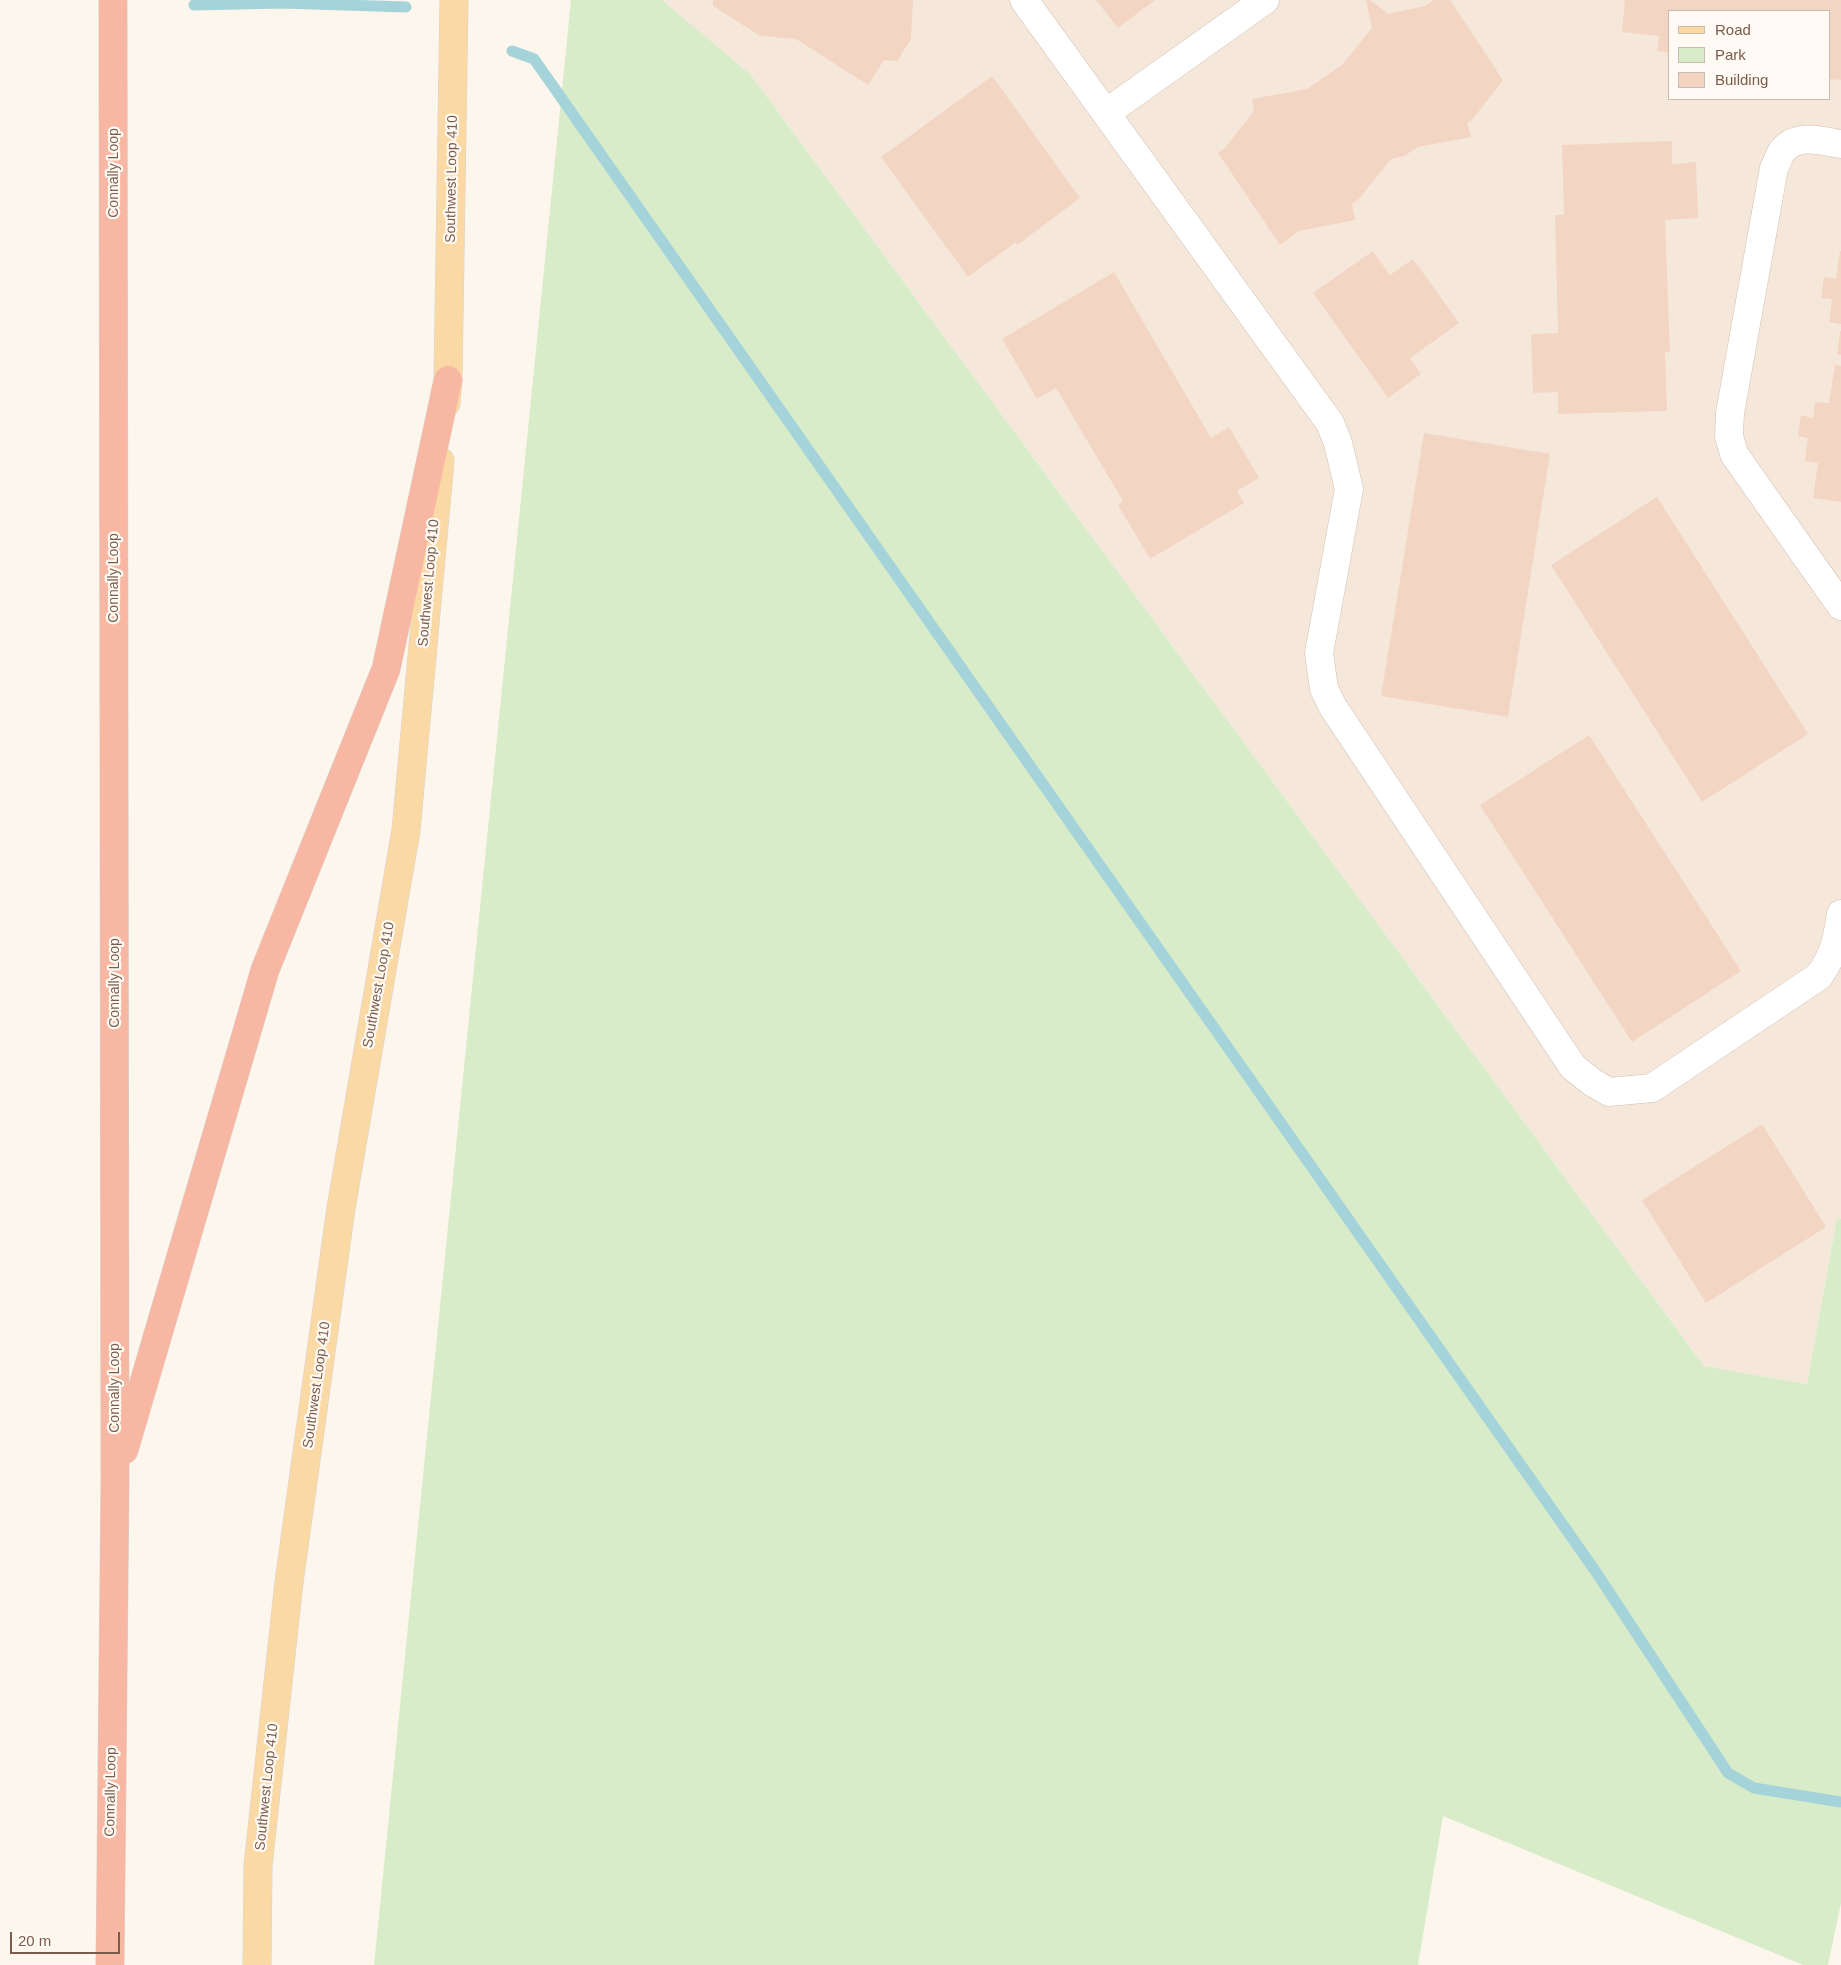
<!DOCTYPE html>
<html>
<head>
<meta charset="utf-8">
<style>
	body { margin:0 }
	#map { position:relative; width:1841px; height:1965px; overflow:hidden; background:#fdf6ec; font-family:Arial,sans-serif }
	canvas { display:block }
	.legend { position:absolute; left:1668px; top:10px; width:162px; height:90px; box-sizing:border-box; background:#fffaf3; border:1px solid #cabbb1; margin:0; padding:6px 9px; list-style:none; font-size:15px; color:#7a5c4d }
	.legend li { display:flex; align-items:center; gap:10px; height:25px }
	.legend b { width:25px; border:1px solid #cabbb1 }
	.scale { position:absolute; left:10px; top:1932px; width:110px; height:22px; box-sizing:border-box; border:2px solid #7a5c4d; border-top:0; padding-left:6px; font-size:15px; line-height:18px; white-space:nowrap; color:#7a5c4d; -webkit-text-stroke:4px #fffaf3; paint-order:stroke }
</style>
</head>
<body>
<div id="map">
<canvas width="1841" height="1965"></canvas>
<ul class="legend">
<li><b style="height:6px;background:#fbd9a5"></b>Road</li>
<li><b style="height:14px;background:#d8ecc9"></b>Park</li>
<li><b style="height:14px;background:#f3d5c3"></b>Building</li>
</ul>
<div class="scale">20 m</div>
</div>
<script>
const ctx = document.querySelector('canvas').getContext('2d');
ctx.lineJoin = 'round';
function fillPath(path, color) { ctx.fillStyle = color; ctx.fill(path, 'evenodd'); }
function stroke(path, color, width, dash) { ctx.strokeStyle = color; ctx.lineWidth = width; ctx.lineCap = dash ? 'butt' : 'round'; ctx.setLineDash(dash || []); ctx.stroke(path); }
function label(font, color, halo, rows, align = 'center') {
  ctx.font = font + ' Arial,sans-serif'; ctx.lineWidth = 4.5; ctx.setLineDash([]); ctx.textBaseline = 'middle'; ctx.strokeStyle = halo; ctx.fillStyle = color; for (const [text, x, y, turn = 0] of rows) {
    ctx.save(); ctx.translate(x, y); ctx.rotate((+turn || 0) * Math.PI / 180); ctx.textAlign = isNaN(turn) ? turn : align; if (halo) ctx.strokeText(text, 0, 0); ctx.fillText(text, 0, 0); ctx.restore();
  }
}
const residential = new Path2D(`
	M662,0H1841V1219L1837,1218L1807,1384L1704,1366L750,74ZM1670,11H1830V99H1670Z`);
const green = new Path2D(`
	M571,0H662L750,74L1704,1366L1807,1384L1837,1218L1841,1219V1903L1828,1965H1803L1443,1816L1418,1965H374Z`);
const stream = new Path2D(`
	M194,5L282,3L406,7
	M512,51L534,59L1596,1572L1728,1773L1754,1788L1841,1802`);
const building = new Path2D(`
	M713,0H913L911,39L897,61L884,60L868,85L796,39L760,36L713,6Z
	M1096,0H1155L1118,28Z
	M1366,0H1370L1388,14L1425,6L1434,0H1450L1503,80L1472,120L1467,123L1471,137L1418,147L1404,156L1391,159L1358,200L1352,204L1355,220L1299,231L1280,245L1218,153L1224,149L1254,111L1252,99L1307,89L1342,65L1372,28Z
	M1625,0H1841V80L1830,79V11H1670V53L1657,51L1659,36L1622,32Z
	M992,76L1080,198L1017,245L1016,242L968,277L881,157Z
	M1672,141V164L1696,162L1698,218L1665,220L1670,352H1665L1667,411L1558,414V392L1533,393L1531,334L1558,333L1555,215H1564L1562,145Z
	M1373,251L1390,275L1413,259L1459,323L1410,358L1421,374L1388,398L1313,293Z
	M1840,251H1841V324L1829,322L1832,299L1821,298L1824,277L1836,279Z
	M1114,272L1211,438L1229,427L1259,478L1237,491L1244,503L1150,559L1118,505L1123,501L1056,388L1037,399L1002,339Z
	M1840,331H1841V355L1837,354Z
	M1835,365L1841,366V502L1813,498L1818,463L1805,461L1808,438L1798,436L1801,415L1813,418L1815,402L1829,403Z
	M1424,433L1550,454L1508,717L1381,696Z
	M1657,497L1808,734L1702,802L1551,565Z
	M1589,735L1741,971L1632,1042L1480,805Z
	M1762,1124L1826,1227L1706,1303L1642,1200Z`);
const minor = new Path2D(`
	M1024,0L1330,423L1338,443L1349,489L1319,653L1324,689L1333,707L1573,1067L1592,1082L1609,1092L1652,1088L1819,976C1834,955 1837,940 1841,914
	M1106,113L1265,0
	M1841,144C1822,141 1798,133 1783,150C1779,155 1777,163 1774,168L1730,413L1729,436L1734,454L1841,606`);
const major = new Path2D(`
	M446,403L448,380L454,0
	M257,1965L258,1866L289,1582L341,1208L406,830L440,461`);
const highway = new Path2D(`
	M124,1450L265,970L386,669L448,380
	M110,1965L115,1480L113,0`);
const streetNames = [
	["Connally Loop",114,173,-90],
	["Southwest Loop 410",452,179,-89],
	["Connally Loop",114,578,-90],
	["Southwest Loop 410",429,583,-85],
	["Connally Loop",115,983,-90],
	["Southwest Loop 410",379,985,-80],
	["Southwest Loop 410",317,1385,-82],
	["Connally Loop",115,1388,-90],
	["Southwest Loop 410",267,1787,-84],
	["Connally Loop",111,1792,-89]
];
fillPath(residential, '#f5e8da');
fillPath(green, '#d8ecc9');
stroke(stream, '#a5d3da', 11);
fillPath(building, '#f3d5c3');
stroke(minor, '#d1beb0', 29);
stroke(major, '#dad1cd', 29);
stroke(highway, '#dad1cd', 29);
stroke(minor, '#fff', 28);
stroke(major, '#fbd9a5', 28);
stroke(highway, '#f7b7a3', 28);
label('14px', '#7a5c4d', '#fffaf3', streetNames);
</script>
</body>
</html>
